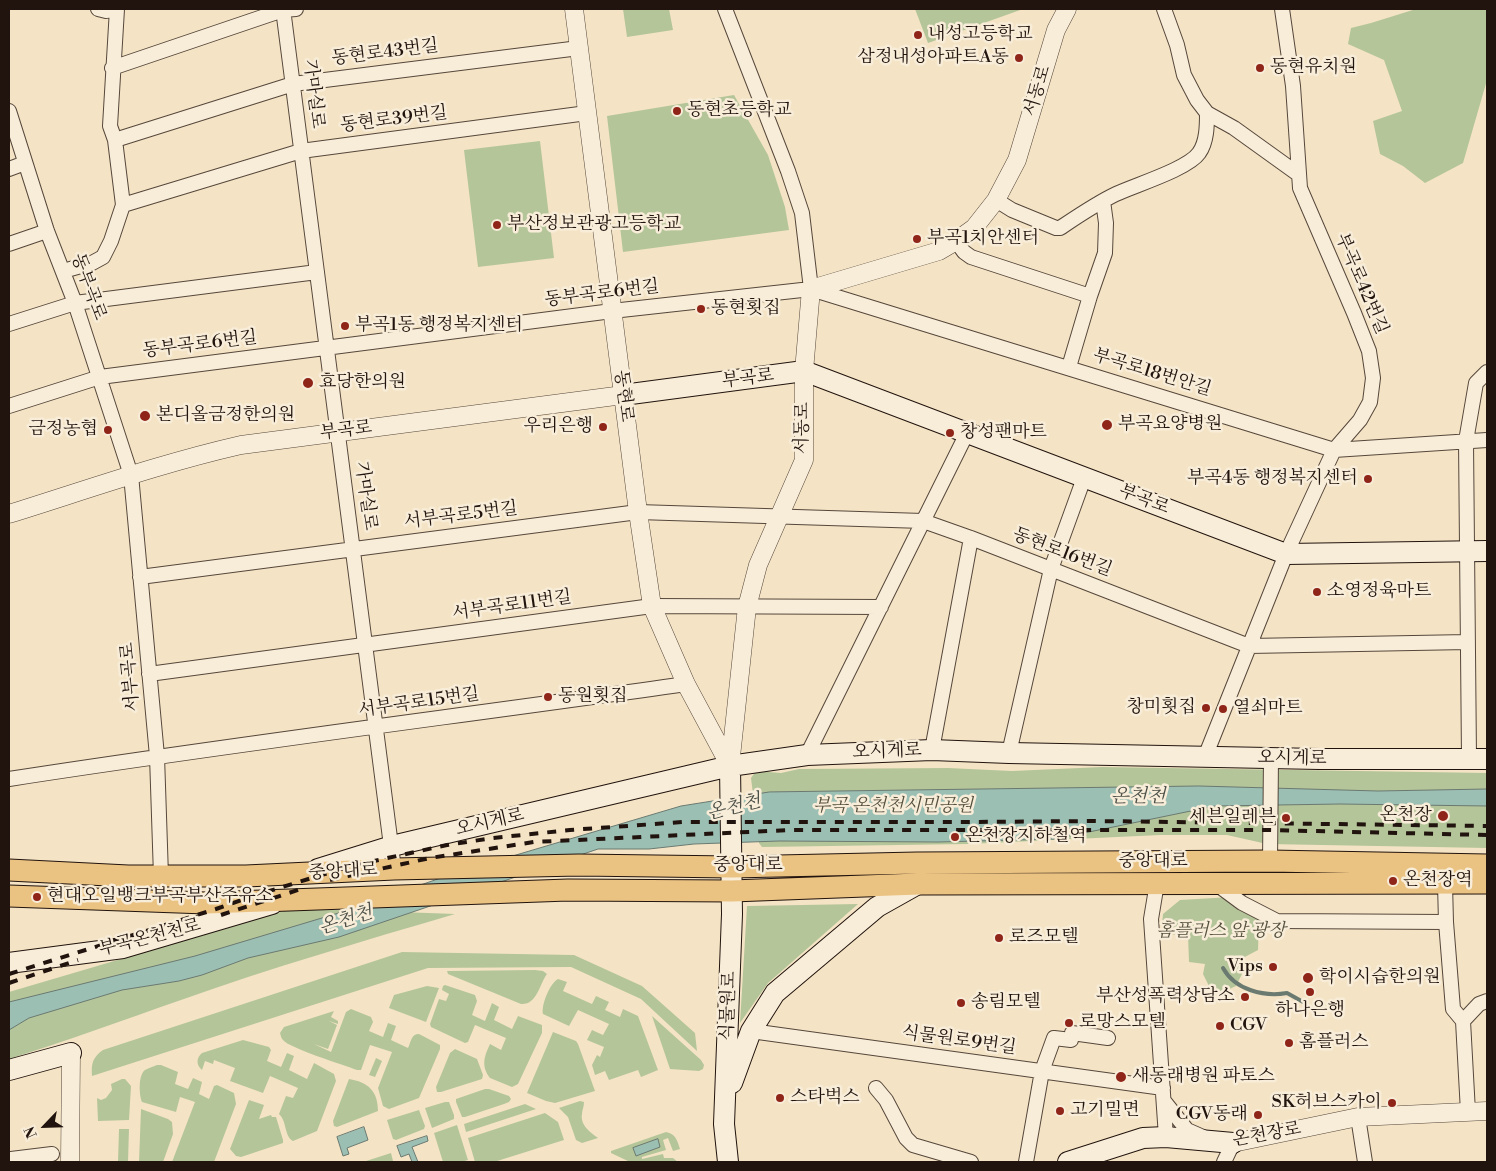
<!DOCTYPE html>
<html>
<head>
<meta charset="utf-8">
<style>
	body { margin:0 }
	#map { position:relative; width:1496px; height:1171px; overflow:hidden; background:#f4e4c5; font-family:"Libre Bodoni",serif }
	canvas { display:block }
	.frame { position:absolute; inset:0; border:10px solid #21130d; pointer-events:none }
	.north { position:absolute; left:20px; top:1101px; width:50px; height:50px; -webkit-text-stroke:4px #f8edd9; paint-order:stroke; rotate:246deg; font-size:14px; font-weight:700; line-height:20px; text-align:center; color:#21130d }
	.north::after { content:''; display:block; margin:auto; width:18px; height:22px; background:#21130d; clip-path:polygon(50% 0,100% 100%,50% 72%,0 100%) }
</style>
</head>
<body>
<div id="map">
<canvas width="1496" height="1171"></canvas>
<div class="frame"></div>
<div class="north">N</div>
</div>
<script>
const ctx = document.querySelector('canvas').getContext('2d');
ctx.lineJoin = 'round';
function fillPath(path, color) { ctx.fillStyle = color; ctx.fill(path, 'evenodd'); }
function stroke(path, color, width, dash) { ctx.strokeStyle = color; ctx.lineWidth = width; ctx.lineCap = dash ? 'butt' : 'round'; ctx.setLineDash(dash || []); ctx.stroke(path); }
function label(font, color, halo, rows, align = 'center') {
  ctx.font = font + ' "Libre Bodoni","Noto Serif KR",serif'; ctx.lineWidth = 5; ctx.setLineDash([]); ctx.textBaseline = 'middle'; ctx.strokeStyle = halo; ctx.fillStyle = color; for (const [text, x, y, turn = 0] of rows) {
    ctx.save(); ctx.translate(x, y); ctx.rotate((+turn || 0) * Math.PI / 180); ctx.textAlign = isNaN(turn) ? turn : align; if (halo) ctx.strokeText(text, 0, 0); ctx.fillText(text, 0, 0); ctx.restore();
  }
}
const green = new Path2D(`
	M623,9H669L673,30L627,37Z
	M915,9H1023L928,43Z
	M1416,9H1487V80L1463,163L1425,183L1403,166L1380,154L1373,121L1402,111L1384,60L1348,44L1351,28L1371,23Z
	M734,95L768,155L785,207L789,230L623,252L607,116Z
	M540,141L554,258L478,267L464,150Z
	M1102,767L1487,773V848L1267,844L1227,835H1160L968,844L762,847L759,843L751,778L756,771L781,773L799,769L948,768L1012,771Z
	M1231,897L1259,920L1258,950L1239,960L1242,974L1236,986L1223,992L1209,986L1203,974L1205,964L1189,962L1188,935L1161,934L1163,914L1180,900Z
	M858,904L768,983L740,1023L747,906Z
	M294,908L455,914C363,941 271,968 181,1000C123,1020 67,1041 9,1059V992Z
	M402,952L574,955L642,986L695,1033L697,1051L641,999L571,967L428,968L92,1076C91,1063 93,1057 103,1050Z
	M535,970L543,971L547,974C539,985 537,1005 521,1004L448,974L447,971Z
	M558,979L567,982L563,991L592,1004L596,996L609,1002L605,1010L620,1017L623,1009L638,1016L658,1070L641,1077L638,1070L609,1080L605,1071L595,1075L592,1065L597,1055L600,1057L604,1047L587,1040L592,1030L603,1035L609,1024L578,1010L569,1026L543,1014C541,1005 550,983 558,979Z
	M445,985L475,995L477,1001L472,1015L485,1021L492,1003L499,1007L494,1020L512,1029L518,1016L542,1025V1033L518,1084L512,1087L490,1078C481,1066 484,1057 490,1044L501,1050L506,1038L475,1025L468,1042L465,1043L431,1027L430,1024L439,999L446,1001L449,994L442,990L443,986Z
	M427,986L439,988L426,1022L389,1008L394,995Z
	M351,1009L371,1017L373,1022L369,1031L383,1037L388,1023L396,1026L391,1040L408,1048C411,1042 411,1034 419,1034L440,1045V1049L419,1098L389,1109L383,1106L378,1088L392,1052L370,1045L361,1070H357C344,1065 289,1048 283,1040C281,1038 281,1036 280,1033L284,1027L334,1011L331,1017L338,1021V1024L329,1021L337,1025L328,1049L314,1044L331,1052L346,1012Z
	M652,1016L701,1060L704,1065L703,1069L699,1071L670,1069Z
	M553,1032L576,1041L578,1044L595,1091L555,1103L546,1101L527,1093Z
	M243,1040L269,1047L271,1050L267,1061L281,1067L287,1053L294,1056L289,1070L307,1079L314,1063L334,1074L336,1081L317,1131L293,1141C284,1136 287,1121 279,1114L286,1096L293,1098L298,1088L270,1076L263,1093L230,1081L235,1068L214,1060L213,1064L205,1061L202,1070C196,1065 196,1058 202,1053Z
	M455,1049L477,1059L483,1075L482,1079L441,1092H437L436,1087L450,1053Z
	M376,1058L382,1061L375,1077L369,1075Z
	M157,1065H161L178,1072L175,1084L188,1089L193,1078L202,1082L199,1094L209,1099L214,1086L217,1085L234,1093L236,1104L214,1162H172L195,1102L180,1097L176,1112L142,1102C139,1095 138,1075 145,1070C148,1068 153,1067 157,1065Z
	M122,1079H125L131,1086L129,1120L98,1121L97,1098L101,1100L106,1098L112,1090L111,1084Z
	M349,1079C368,1082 378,1091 378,1111L337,1127L334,1126L333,1121Z
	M485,1089H489L509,1096L511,1099L509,1102L504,1104L465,1117H462L456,1102V1099Z
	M249,1100L264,1105L259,1119L271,1115L272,1117H276L283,1140V1143L241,1157L236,1156L230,1149Z
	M580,1101L584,1102C584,1107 582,1110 582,1114C580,1125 590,1132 598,1138L582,1143L576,1140L568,1117L559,1108Z
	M445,1102H449L454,1115V1119L432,1128L425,1108Z
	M525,1104L536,1109L466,1132L464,1124Z
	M141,1109L168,1119L172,1122L173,1134L163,1162H139Z
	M419,1110L425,1126L424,1129L396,1140L393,1139L387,1120Z
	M545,1113L558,1122L564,1140L494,1162H475L468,1138Z
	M457,1125L468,1160L461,1162H443L434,1133Z
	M119,1129H129L128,1162H118Z
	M666,1132C676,1134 677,1140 680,1149L673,1151L668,1138L663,1140L666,1150L642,1157V1159L663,1154L664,1158H673L678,1162H630L611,1153V1151Z
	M391,1153L393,1161L389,1162H363Z`);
const water = new Path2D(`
	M1199,786L1378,791L1487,789V806L1340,804L1215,806L1055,839L938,842L779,841L694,844L649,849H598L339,937L248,958L202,975L179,981L122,990L29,1018L9,1030V1002L195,956L352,909L452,874L681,806L769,792Z
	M364,1127L368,1140L347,1148L349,1154L343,1156L337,1137Z
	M427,1136L428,1141L412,1147L418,1162H412L409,1154L401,1157L397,1146Z
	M658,1139L660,1147L636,1156L633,1148Z`);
const stream = new Path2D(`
	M1223,968C1235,990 1264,997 1287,993L1305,1003`);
const minor = new Path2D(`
	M98,9L106,11L117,9
	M283,9L394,869
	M725,9L788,171L802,213L811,289
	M1164,9L1177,45L1184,75L1197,100L1207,113L1234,128L1298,174
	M112,68L283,10L296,9
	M9,111L47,231L75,303L131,475L157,756L161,876
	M115,140L293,84L579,48
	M9,169L25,163
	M996,200L1012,210L1056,228H1060C1078,216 1097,203 1116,194C1135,185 1188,169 1199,153C1207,142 1207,125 1207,113
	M123,205L301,151L587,113
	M956,241L964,252L971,257L1090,296
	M9,244L47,231
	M63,271L92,263L103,257L111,241L123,205L115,140L110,126L117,9
	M9,324L75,303L317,272
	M1069,367L1090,296L1105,253L1106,223L1103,201
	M9,406L100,377L612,311L811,289L1334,450L1487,440
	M140,577L638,512L923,521L971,538L1249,646L1468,642
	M149,674L652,606L881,607
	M932,750L971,538
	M1009,753L1051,569L1084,478
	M807,755L967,433
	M1205,757L1286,554L1334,450L1360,420L1370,402L1373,378L1369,351L1354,313L1300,188L1293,86L1282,9
	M1469,758L1466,441L1476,383L1487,372
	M9,779C234,744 460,716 686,684
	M1270,861L1271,758
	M1157,883L1151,919L1166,1137
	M1215,883L1242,903L1277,921L1446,922
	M1445,884L1446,922L1453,1009L1463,1021
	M751,1031L1163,1088
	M876,1088L886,1100L906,1138L913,1145L971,1162
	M1164,1101L1187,1130L1203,1137
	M1468,1112L1463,1021L1479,1004L1487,1001
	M1358,1117L1365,1162
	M11,1162V1159L52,1154
	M1026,1162L1042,1071L1054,1038L1071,1040L1072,1033L1108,1038
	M1224,1162L1233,1143`);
const tertiary = new Path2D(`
	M574,9L638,512L652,606L686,684L730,766
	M9,514C86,490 162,463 241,445L623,395
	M730,766L747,607L758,565L804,460V371L811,289L939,251L956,241L974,228L996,200L1017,160L1056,30L1067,9
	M1233,1143L1358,1117L1487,1111
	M70,1162L71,1053`);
const secondary = new Path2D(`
	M623,395L804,371L1286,554L1487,551
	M318,869L392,846L730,766L807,755L932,750L1009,753L1320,759H1487
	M9,963L123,948L272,904
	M9,1070L71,1053
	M732,1083L751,1031L775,993L877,907L918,884
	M728,1162L724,1124L732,914L730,766
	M1068,1162L1143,1138L1166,1137L1233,1143`);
const primary = new Path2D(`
	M9,870L128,876H246L394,869L579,865L732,867L917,863L1270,861L1487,865
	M9,896L206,903L568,890L732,891L918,884L1487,883`);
const rail = new Path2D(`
	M330,880L430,858L534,842L790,830H1267L1487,835
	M221,915L301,889
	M9,974L216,909L253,896L351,866L447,845L493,838L570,830L683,822H968L1095,821L1487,826
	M9,983L78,960`);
const markers = [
	[918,35,5,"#8f2418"],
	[1019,58,5,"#8f2418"],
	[1260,68,5,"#8f2418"],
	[677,111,5,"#8f2418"],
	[497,225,5,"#8f2418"],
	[917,239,5,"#8f2418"],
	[701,309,5,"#8f2418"],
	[345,326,5,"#8f2418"],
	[308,383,6,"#8f2418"],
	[145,416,6,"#8f2418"],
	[1107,425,6,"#8f2418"],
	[603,427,5,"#8f2418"],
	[108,430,5,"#8f2418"],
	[950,433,5,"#8f2418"],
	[1368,479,5,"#8f2418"],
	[1317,592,5,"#8f2418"],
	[548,697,5,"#8f2418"],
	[1206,708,5,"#8f2418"],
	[1223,709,5,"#8f2418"],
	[1443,816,6,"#8f2418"],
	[1286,818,5,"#8f2418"],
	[955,837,5,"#8f2418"],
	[1393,881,5,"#8f2418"],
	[37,897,5,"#8f2418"],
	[999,938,5,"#8f2418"],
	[1273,967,5,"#8f2418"],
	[1308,978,6,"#8f2418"],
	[1310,992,5,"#8f2418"],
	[1245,997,5,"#8f2418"],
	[961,1003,5,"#8f2418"],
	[1069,1023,5,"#8f2418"],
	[1220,1026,5,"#8f2418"],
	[1289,1043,5,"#8f2418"],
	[1121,1077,6,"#8f2418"],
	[780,1098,5,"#8f2418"],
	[1392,1103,5,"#8f2418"],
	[1060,1111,5,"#8f2418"],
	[1258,1115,5,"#8f2418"]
];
const poiNames = [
	["내성고등학교",928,35],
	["삼정내성아파트A동",1009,58,"right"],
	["동현유치원",1270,68],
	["동현초등학교",687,111],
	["부산정보관광고등학교",507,225],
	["부곡1치안센터",927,239],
	["동현횟집",711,309],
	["부곡1동 행정복지센터",355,326],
	["효당한의원",319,383],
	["본디올금정한의원",156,416],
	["부곡요양병원",1118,425],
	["우리은행",593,427,"right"],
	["금정농협",98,430,"right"],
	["창성팬마트",960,433],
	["부곡4동 행정복지센터",1358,479,"right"],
	["소영정육마트",1327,592],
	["동원횟집",558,697],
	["창미횟집",1196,708,"right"],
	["열쇠마트",1233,709],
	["온천장",1432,816,"right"],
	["세븐일레븐",1276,818,"right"],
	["온천장지하철역",965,837],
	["온천장역",1403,881],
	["현대오일뱅크부곡부산주유소",47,897],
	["로즈모텔",1009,938],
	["Vips",1263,967,"right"],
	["학이시습한의원",1319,978],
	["부산성폭력상담소",1235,997,"right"],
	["송림모텔",971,1003],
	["하나은행",1310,1011,"center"],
	["로망스모텔",1079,1023],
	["CGV",1230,1026],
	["홈플러스",1299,1043],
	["새동래병원 파토스",1132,1077],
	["스타벅스",790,1098],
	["SK허브스카이",1382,1103,"right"],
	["고기밀면",1070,1111],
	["CGV동래",1248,1115,"right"]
];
const streetNames = [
	["동현로43번길",385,53,-7],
	["서동로",1038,91,-73],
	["가마실로",313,94,83],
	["동현로39번길",394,120,-7],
	["부곡로42번길",1361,284,67],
	["동부곡로",88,287,70],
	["동부곡로6번길",602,294,-7],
	["동부곡로6번길",200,345,-7],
	["부곡로18번안길",1152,373,17],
	["부곡로",748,379,-7],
	["동현로",623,396,83],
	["서동로",803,428,-89],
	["부곡로",346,431,-7],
	["가마실로",365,496,82],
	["부곡로",1144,500,21],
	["서부곡로5번길",461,516,-7],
	["동현로16번길",1062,553,21],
	["서부곡로11번길",512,606,-8],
	["서부곡로",131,677,-95],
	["서부곡로15번길",419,703,-8],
	["오시게로",887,752,-2],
	["오시게로",1292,759,1],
	["오시게로",490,823,-13],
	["중앙대로",1153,862],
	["중앙대로",748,866],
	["중앙대로",343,872,-3],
	["부곡온천천로",150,938,-14],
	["식물원로",729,1006,-88],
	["식물원로9번길",959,1041,8],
	["온천장로",1267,1135,-10]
];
const parkNames = [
	["부곡 온천천시민공원",893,807],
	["홈플러스 앞 광장",1221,932]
];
const waterNames = [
	["온천천",1138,797],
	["온천천",734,808,-14],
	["온천천",346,921,-18]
];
fillPath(green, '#b5c59a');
fillPath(water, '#9cbfb4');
stroke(water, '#6b7a71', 1);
stroke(stream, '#6b7a71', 4);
stroke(minor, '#56473b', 16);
stroke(tertiary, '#56473b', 19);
stroke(secondary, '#21130d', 22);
stroke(primary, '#21130d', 23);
stroke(minor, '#f8edd9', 14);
stroke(tertiary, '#f8edd9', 18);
stroke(secondary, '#f8edd9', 20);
stroke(primary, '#eac282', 21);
stroke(rail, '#21130d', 4, [9, 9]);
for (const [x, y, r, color] of markers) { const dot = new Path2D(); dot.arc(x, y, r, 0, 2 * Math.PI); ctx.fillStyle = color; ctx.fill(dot); stroke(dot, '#f8edd9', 2); }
label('18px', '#21130d', '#f8edd9', poiNames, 'left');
label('18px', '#21130d', '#f8edd9', streetNames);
label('italic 18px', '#55513e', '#f8edd9', parkNames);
label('italic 19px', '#4c4f47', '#f8edd9', waterNames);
</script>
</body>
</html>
